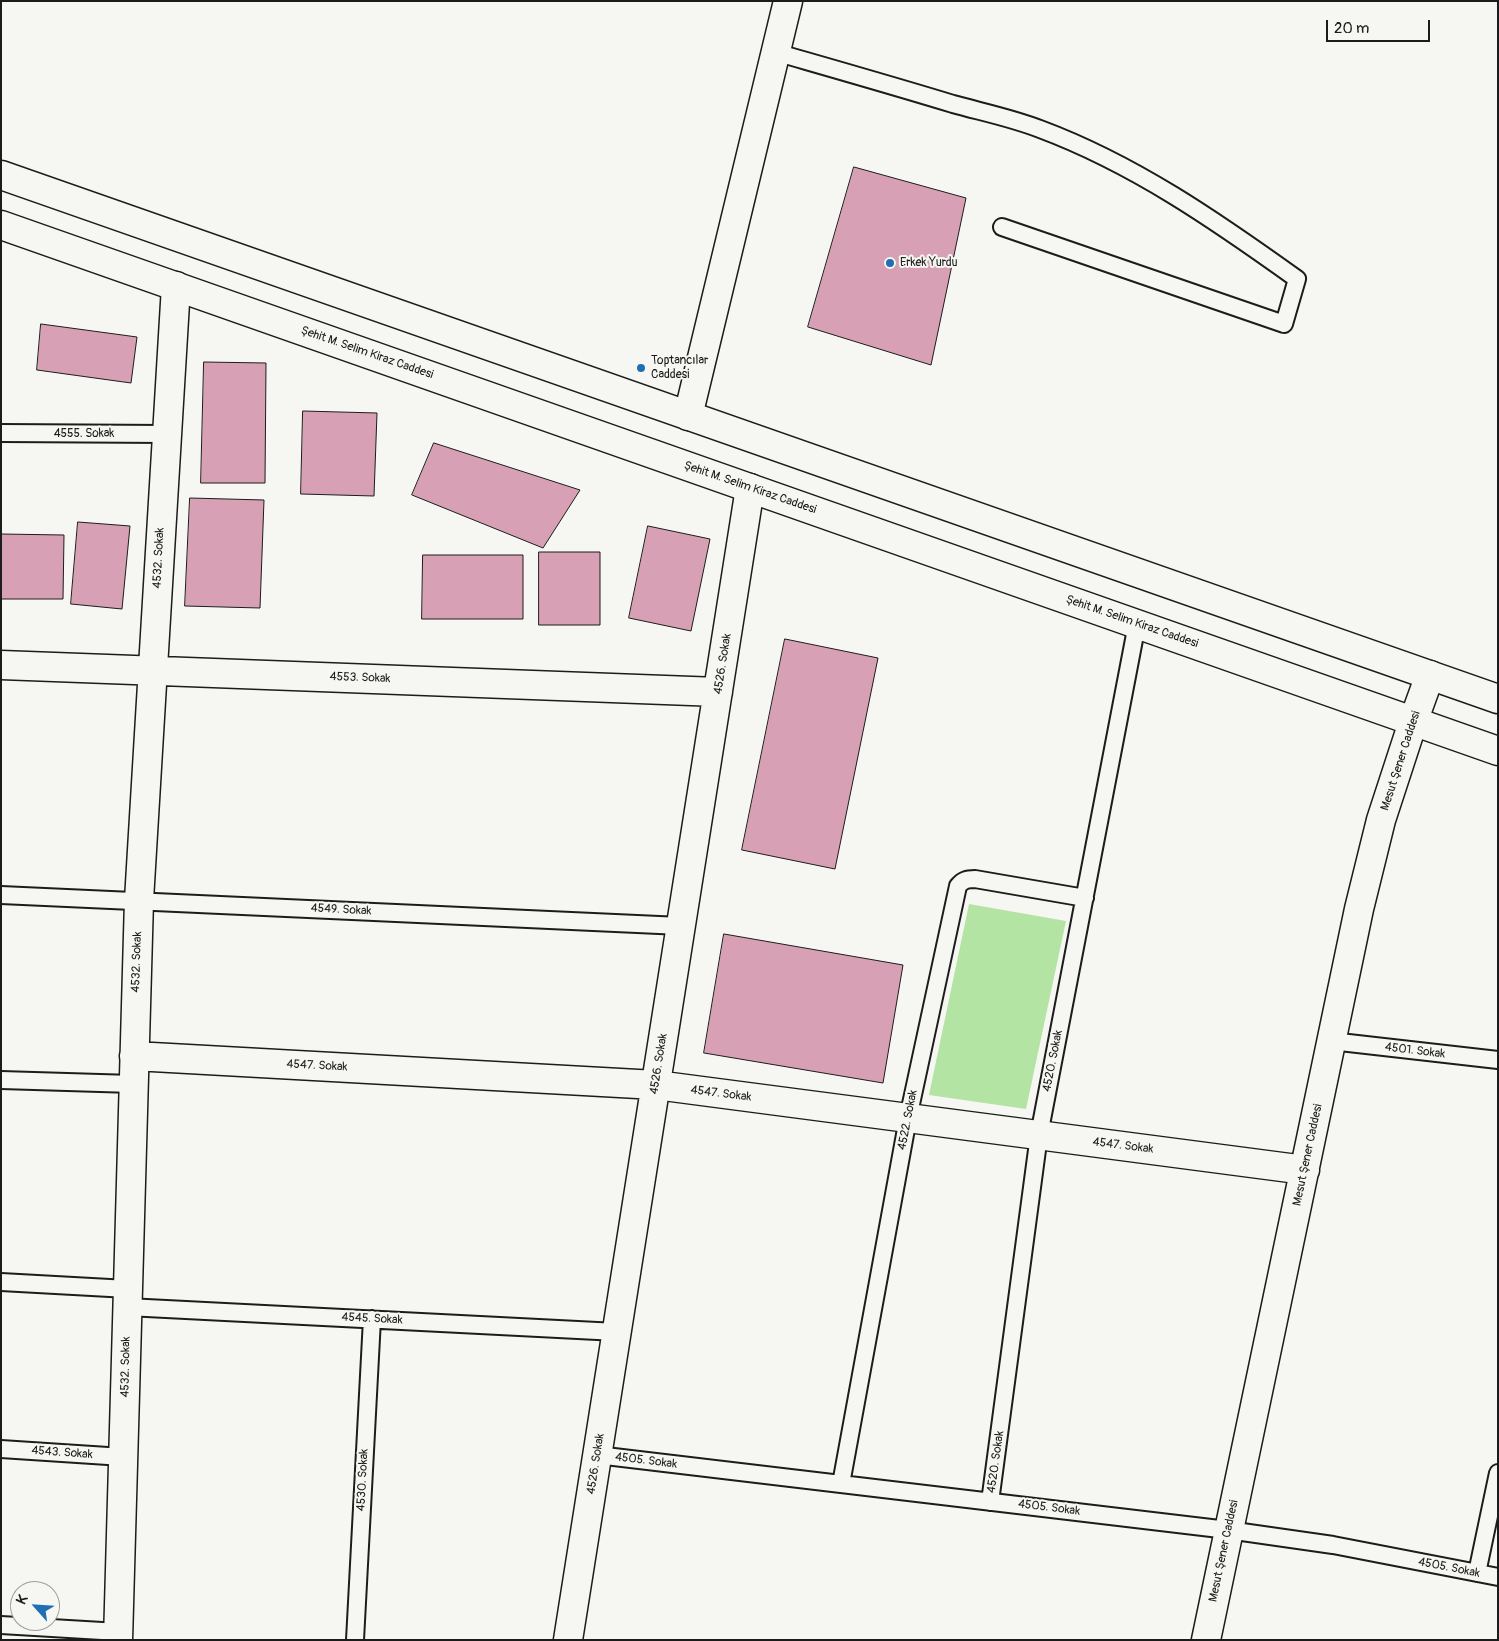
<!DOCTYPE html>
<html>
<head>
<meta charset="utf-8">
<style>
	body { margin:0 }
	#map { position:relative; width:1499px; height:1641px; overflow:hidden; background:#f6f6f2; font-family:Pangolin,sans-serif }
	canvas { display:block }
	.frame { position:absolute; inset:0; border:2px solid #1c1c1c; pointer-events:none }
	.north { position:absolute; left:10px; top:1581px; width:50px; height:50px; box-sizing:border-box; background:#f6f6f2; border:1px solid #9f9f9c; border-radius:50%; rotate:296deg; font-size:14px; font-weight:700; line-height:20px; text-align:center; color:#1c1c1c }
	.north::after { content:''; display:block; margin:auto; width:18px; height:22px; background:#1f6fb2; clip-path:polygon(50% 0,100% 100%,50% 72%,0 100%) }
	.scale { position:absolute; left:1326px; top:20px; width:104px; height:22px; box-sizing:border-box; border:2px solid #1c1c1c; border-top:0; padding-left:6px; font-size:15px; line-height:18px; white-space:nowrap; color:#1c1c1c; -webkit-text-stroke:4px #f6f6f2; paint-order:stroke }
</style>
</head>
<body>
<div id="map">
<canvas width="1499" height="1641"></canvas>
<div class="frame"></div>
<div class="north">K</div>
<div class="scale">20 m</div>
</div>
<script>
const ctx = document.querySelector('canvas').getContext('2d');
ctx.lineJoin = 'round';
function fillPath(path, color) { ctx.fillStyle = color; ctx.fill(path, 'evenodd'); }
function stroke(path, color, width, dash) { ctx.strokeStyle = color; ctx.lineWidth = width; ctx.lineCap = dash ? 'butt' : 'round'; ctx.setLineDash(dash || []); ctx.stroke(path); }
function label(font, color, halo, rows, align = 'center') {
  ctx.font = font + ' Pangolin,sans-serif'; ctx.lineWidth = 4; ctx.setLineDash([]); ctx.textBaseline = 'middle'; ctx.strokeStyle = halo; ctx.fillStyle = color; for (const [text, x, y, turn = 0] of rows) {
    ctx.save(); ctx.translate(x, y); ctx.rotate((+turn || 0) * Math.PI / 180); ctx.textAlign = isNaN(turn) ? turn : align; if (halo) ctx.strokeText(text, 0, 0); ctx.fillText(text, 0, 0); ctx.restore();
  }
}
const green = new Path2D(`
	M969,904L1066,921L1026,1109L929,1095Z`);
const building = new Path2D(`
	M854,167L966,198L931,365L808,327Z
	M41,324L137,337L131,383L37,370Z
	M204,362L266,363L265,483H201Z
	M303,411L377,413L374,496L301,494Z
	M434,443L580,490L543,548L412,495Z
	M190,498L264,500L260,608L185,606Z
	M78,522L130,526L122,609L71,604Z
	M648,526L710,539L691,631L629,618Z
	M1,534L64,535L63,599H1Z
	M539,552H600V625H539Z
	M423,555H523V619H422Z
	M785,639L878,658L835,869L742,850Z
	M724,934L903,965L883,1083L704,1053Z`);
const service = new Path2D(`
	M775,52C834,69 894,86 953,104C982,112 1012,118 1040,129C1134,164 1216,221 1297,279L1284,324L1002,227
	M1,433L167,434
	M1,895L681,926
	M1331,1041L1498,1060
	M1,1080L133,1084
	M1,1282L128,1289
	M127,1307L617,1332
	M1,1449L123,1457
	M597,1455L1228,1530L1333,1545L1498,1577
	M841,1484L908,1118L958,886C963,880 967,879 975,879L1085,898
	M990,1502L1039,1135L1137,624
	M1477,1573L1498,1473
	M1,1625L119,1632
	M355,1640L372,1319`);
const minor = new Path2D(`
	M688,416L788,1
	M1,665L718,692
	M134,1056L656,1085L1305,1170
	M118,1640L139,900L176,286
	M568,1640L750,488
	M1206,1640L1359,909L1381,820L1413,722L1430,675`);
const tertiary = new Path2D(`
	M1,175L1498,699
	M1,225L1498,751`);
const markers = [
	[890,263,5,"#1f6fb2"],
	[641,368,5,"#1f6fb2"]
];
const poiNames = [
	["Erkek Yurdu",900,263],
	["Toptancılar",651,361],
	["Caddesi",651,375]
];
const streetNames = [
	["Şehit M. Selim Kiraz Caddesi",367,353,19],
	["4555. Sokak",84,434],
	["Şehit M. Selim Kiraz Caddesi",750,488,19],
	["4532. Sokak",159,558,-87],
	["Şehit M. Selim Kiraz Caddesi",1132,622,19],
	["4526. Sokak",723,664,-81],
	["4553. Sokak",360,678,2],
	["Mesut Şener Caddesi",1401,761,-72],
	["4549. Sokak",341,910,3],
	["4532. Sokak",137,962,-88],
	["4501. Sokak",1415,1051,7],
	["4520. Sokak",1053,1061,-79],
	["4526. Sokak",659,1064,-81],
	["4547. Sokak",317,1066,3],
	["4547. Sokak",721,1094,7],
	["4522. Sokak",908,1120,-79],
	["4547. Sokak",1123,1146,7],
	["Mesut Şener Caddesi",1308,1155,-78],
	["4545. Sokak",372,1319,3],
	["4532. Sokak",126,1367,-89],
	["4543. Sokak",62,1453,4],
	["4505. Sokak",646,1461,7],
	["4520. Sokak",996,1462,-82],
	["4526. Sokak",596,1464,-81],
	["4530. Sokak",363,1480,-87],
	["4505. Sokak",1049,1508,7],
	["Mesut Şener Caddesi",1224,1551,-78],
	["4505. Sokak",1449,1568,11]
];
fillPath(green, '#b3e4a4');
fillPath(building, '#d7a0b4');
stroke(building, '#1c1c1c', 1);
stroke(service, '#1c1c1c', 20);
stroke(minor, '#1c1c1c', 31);
stroke(tertiary, '#1c1c1c', 31);
stroke(service, '#f6f6f2', 16);
stroke(minor, '#f6f6f2', 28);
stroke(tertiary, '#f6f6f2', 28);
for (const [x, y, r, color] of markers) { const dot = new Path2D(); dot.arc(x, y, r, 0, 2 * Math.PI); ctx.fillStyle = color; ctx.fill(dot); stroke(dot, '#f6f6f2', 2); }
label('12px', '#1c1c1c', '#f6f6f2', poiNames, 'left');
label('12px', '#1c1c1c', '#f6f6f2', streetNames);
</script>
</body>
</html>
